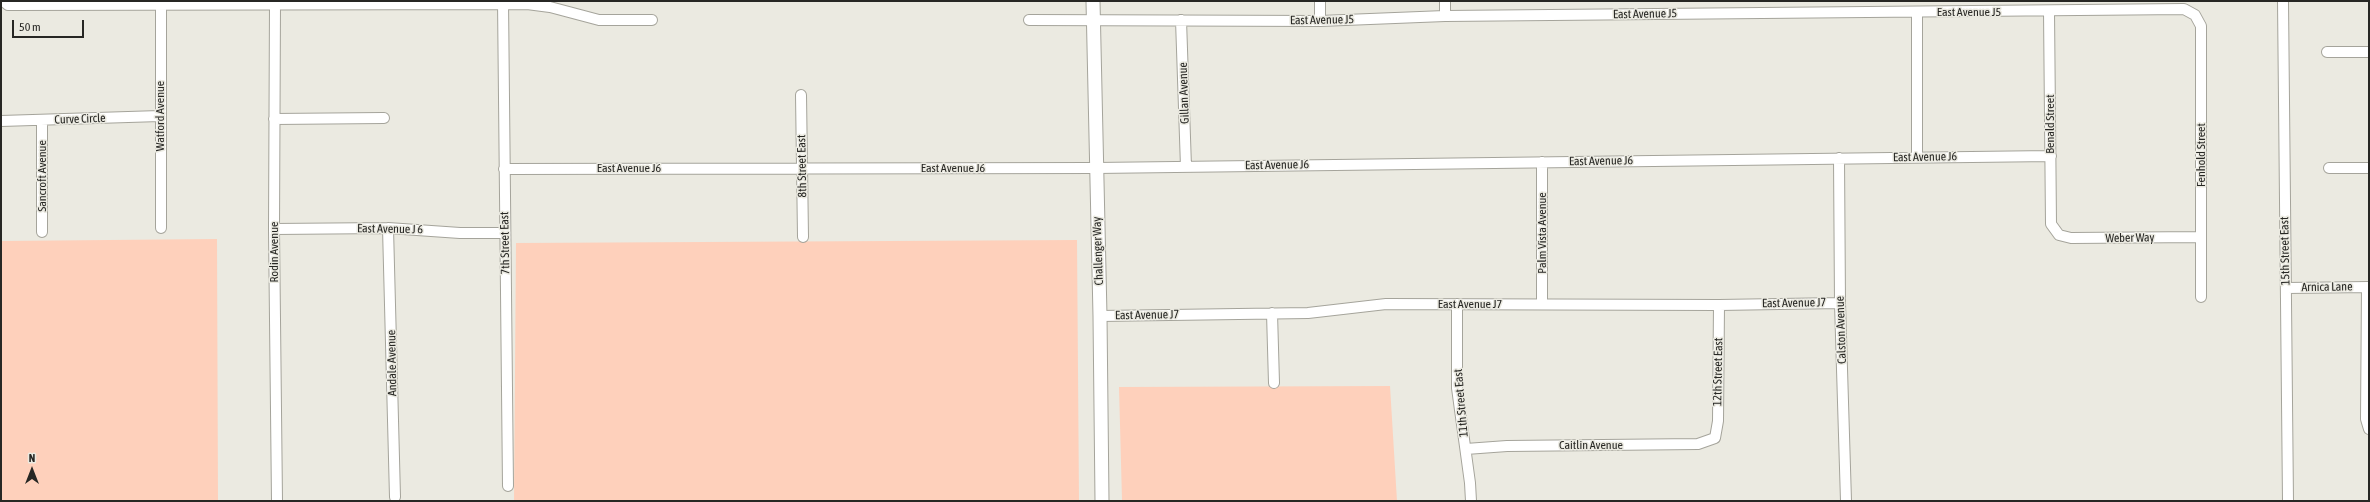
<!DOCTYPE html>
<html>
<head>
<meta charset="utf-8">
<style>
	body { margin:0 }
	#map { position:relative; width:2370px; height:502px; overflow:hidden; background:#ebeae1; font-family:"Asap Condensed",sans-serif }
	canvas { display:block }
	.frame { position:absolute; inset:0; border:2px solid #272724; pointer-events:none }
	.north { position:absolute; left:12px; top:450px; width:40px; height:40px; -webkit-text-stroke:3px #ebeae1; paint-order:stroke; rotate:0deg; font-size:11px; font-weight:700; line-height:16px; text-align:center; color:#272724 }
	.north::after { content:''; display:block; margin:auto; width:14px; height:18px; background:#272724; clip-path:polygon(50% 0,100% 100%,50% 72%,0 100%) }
	.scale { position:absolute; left:12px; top:20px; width:72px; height:18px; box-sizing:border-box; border:2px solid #272724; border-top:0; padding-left:5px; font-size:12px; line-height:14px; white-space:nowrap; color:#272724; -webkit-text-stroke:3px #ebeae1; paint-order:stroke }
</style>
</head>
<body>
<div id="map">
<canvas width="2370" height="502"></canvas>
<div class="frame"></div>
<div class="north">N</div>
<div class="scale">50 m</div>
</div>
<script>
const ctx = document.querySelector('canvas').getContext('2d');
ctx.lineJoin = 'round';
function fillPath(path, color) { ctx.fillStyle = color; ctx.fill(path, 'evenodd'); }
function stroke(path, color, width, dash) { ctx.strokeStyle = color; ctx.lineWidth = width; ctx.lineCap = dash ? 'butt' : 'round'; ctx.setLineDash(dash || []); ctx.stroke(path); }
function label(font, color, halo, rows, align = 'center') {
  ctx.font = font + ' "Asap Condensed",sans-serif'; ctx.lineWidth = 3; ctx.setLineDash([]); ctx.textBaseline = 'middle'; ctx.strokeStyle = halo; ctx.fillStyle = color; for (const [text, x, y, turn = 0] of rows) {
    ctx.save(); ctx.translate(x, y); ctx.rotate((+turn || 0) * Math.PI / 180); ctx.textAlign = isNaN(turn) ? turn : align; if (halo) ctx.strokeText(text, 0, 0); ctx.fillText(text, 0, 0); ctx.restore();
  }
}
const green = new Path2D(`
	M217,239L218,501H1V241Z
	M1077,240L1079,501H514L516,243Z
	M1390,386L1397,501L1122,500L1119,387Z`);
const minor = new Path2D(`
	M3,1L8,5L527,4L550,7L599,20H652
	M503,1L508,486
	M1320,1V21
	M1445,1V16
	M2283,1L2288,501
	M161,4V228
	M275,4L274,229L277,501
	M2049,11L2051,224L2059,235L2071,238L2201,237
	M1029,20L1320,21L1445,16L2184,9L2195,15L2201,26V297
	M1181,20L1186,167
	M2327,52H2369
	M801,95L803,237
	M274,119L384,118
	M42,120V232
	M1,121L160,116
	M1917,157V12
	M1839,158L1840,303L1846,501
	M1542,162V303
	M2329,168H2369
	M504,169L1096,168L2051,156
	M388,228L395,497
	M274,229L388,228L460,233H505
	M2367,287L2366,419L2369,429
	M2286,288L2369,287
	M1457,304V388L1470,483L1471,501
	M1272,313L1274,383
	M1100,316L1308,313L1386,304L1719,305L1840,303
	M1466,449L1507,446L1698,444L1715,438L1718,421L1719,305`);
const major = new Path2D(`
	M1093,1L1100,316L1102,501`);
const streetNames = [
	["East Avenue J5",1969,12],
	["East Avenue J5",1645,14,-1],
	["East Avenue J5",1322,20,-1],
	["Gillan Avenue",1184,93,-92],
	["Watford Avenue",160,116,-90],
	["Curve Circle",80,119,-2],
	["Benald Street",2050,124,-90],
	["Fenhold Street",2201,155,-90],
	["East Avenue J6",1925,157,-1],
	["East Avenue J6",1601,161,-1],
	["East Avenue J6",1277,165,-1],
	["8th Street East",802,166,-91],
	["East Avenue J6",629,168],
	["East Avenue J6",953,168],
	["Sancroft Avenue",42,176,-90],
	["East Avenue J 6",390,229,1],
	["Palm Vista Avenue",1542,233,-90],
	["Weber Way",2130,238,-1],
	["7th Street East",505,243,-91],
	["Challenger Way",1098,251,-92],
	["15th Street East",2285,251,-91],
	["Rodin Avenue",274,252,-90],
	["Arnica Lane",2327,287,-1],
	["East Avenue J7",1794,303,-1],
	["East Avenue J7",1470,304],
	["East Avenue J7",1147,315,-1],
	["Calston Avenue",1841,330,-92],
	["Andale Avenue",392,363,-91],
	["12th Street East",1718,372,-89],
	["11th Street East",1461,403,-95],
	["Caitlin Avenue",1591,445]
];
fillPath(green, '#fed0bb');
stroke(minor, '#a5a49b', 12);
stroke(major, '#a5a49b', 15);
stroke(minor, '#fff', 10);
stroke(major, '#fff', 13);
label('12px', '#272724', '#ebeae1', streetNames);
</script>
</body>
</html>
